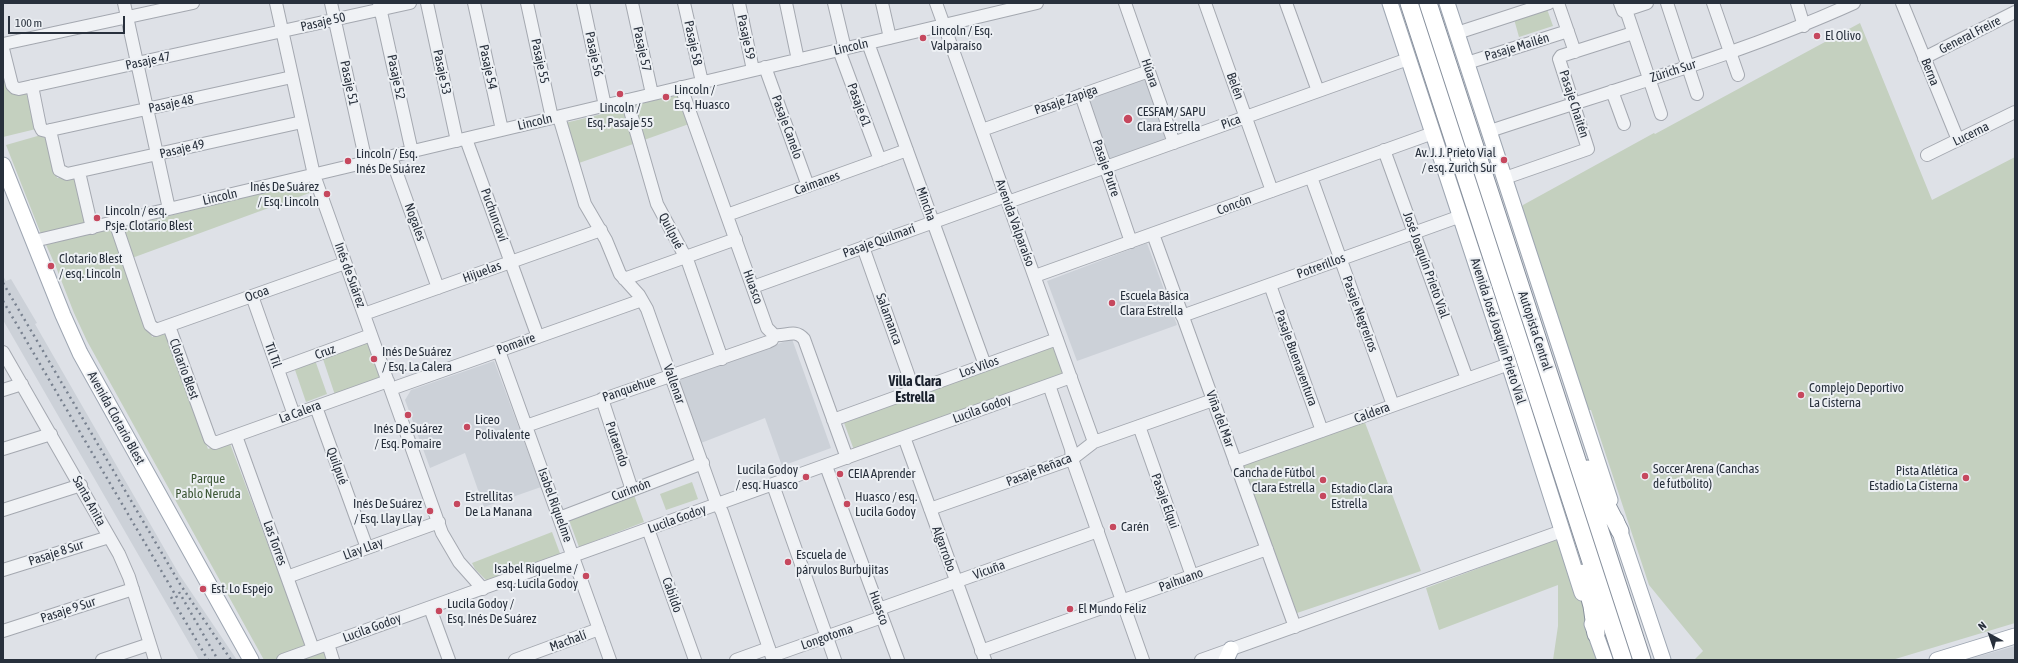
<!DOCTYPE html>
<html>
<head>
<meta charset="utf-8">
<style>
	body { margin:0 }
	#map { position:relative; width:2018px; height:663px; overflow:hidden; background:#dee1e7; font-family:"Asap Condensed",sans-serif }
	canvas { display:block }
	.frame { position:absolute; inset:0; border:4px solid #28303c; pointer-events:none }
	.north { position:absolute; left:1970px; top:615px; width:40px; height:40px; -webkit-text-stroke:3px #edf0f4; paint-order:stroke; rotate:320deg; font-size:11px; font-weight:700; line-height:16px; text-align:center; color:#28303c }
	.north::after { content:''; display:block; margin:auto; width:14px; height:18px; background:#28303c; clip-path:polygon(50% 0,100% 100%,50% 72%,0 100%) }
	.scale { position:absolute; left:8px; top:16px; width:117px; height:18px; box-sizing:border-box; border:2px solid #28303c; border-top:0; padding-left:5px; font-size:12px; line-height:14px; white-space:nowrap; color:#28303c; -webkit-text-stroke:3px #edf0f4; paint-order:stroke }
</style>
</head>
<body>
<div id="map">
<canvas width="2018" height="663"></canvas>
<div class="frame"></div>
<div class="north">N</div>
<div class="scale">100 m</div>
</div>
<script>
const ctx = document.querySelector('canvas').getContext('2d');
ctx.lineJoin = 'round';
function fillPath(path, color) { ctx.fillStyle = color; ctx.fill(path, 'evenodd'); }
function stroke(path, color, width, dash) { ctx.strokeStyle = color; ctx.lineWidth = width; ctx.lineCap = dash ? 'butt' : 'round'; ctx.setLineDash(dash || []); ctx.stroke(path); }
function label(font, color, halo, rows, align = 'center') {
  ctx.font = font + ' "Asap Condensed",sans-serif'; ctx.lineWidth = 4; ctx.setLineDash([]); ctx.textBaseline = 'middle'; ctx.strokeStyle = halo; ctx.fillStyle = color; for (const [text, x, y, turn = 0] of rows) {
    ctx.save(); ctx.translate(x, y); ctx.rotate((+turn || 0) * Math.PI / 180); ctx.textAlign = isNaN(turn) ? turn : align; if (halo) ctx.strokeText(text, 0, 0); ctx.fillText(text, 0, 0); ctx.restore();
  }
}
const built = new Path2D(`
	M1146,78L1169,141L1109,162L1087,98Z
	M1147,243L1177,325L1077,361L1047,281Z
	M3,276L6,281L11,279L37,323L35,324L179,574L237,660H199L3,320Z
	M792,339L831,448L782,466L765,418L701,443L679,379Z
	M494,361L541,487L484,507L465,453L430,468L405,400L411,390Z
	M2015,646V660H1966Z`);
const green = new Path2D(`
	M1547,9L1553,26L1519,37L1514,19Z
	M1860,23L1932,200L2015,157V623L1892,660H1694L1703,651L1649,585L1591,410H1588L1521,209L1523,205L1654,133L1655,134Z
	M3,69L26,92L36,129L3,137Z
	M680,95L689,124L644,140L633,105Z
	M623,109L636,143L579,163L565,123Z
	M41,135L48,139L57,178L76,177L90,233L113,228L152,337L165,334L208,449L229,441L307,648L323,650L327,660H264L87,341L74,313L56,267L39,229L6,145Z
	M312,180L315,191L132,258L121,228Z
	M370,339L383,378L335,395L322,356Z
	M1054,346L1064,376L854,450L843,420Z
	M315,360L327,394L306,402L294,367Z
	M1364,420L1421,571L1297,613L1242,463Z
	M692,482L698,499L666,510L660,494Z
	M634,495L644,522L579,547L569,520Z
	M552,532L561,556L489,583L475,569L472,563Z
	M1554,540L1562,543L1602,660H1553L1558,626V585L1439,630L1426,588Z`);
const minor = new Path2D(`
	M124,3L169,209
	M276,3L314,175L442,533L459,562L483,589
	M331,3L366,162
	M379,3L412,152
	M427,3L457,141
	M474,3L502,130
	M527,3L552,118
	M583,3L605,106
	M632,3L652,94
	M684,3L702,82
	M739,3L753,70
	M786,3L798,60
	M834,3L845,49
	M882,3L890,38
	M936,3L1094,442
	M1125,3L1174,143
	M1205,3L1272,191
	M1286,3L1318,91
	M1558,3L1575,52
	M1620,3L1623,11L1647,3
	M1667,3L1697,94
	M1713,3L1738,75
	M1797,3L1804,26
	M1902,3L1958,140
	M1626,10L1661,114
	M1457,33L1549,3
	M868,43L985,365
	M3,44L193,3
	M3,49L12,85L15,88L19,89L410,3
	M839,50L880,160
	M1924,58L2015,12
	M1467,63L1568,31
	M765,67L808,186
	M32,86L40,126L42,130L46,131L292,77
	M681,87L767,328L774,335C785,337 795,328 804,339L847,458
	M1612,91L1624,124
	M1081,95L1131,242
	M627,100L657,204L688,262L722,359
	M559,117L585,204L606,240L620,274L639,295L647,309L714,497L722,512L773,660
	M50,130L59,170L67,174L302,122
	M982,130L1149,71
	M1490,131C1612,90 1737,56 1854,3
	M466,139L538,337
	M1384,150L1467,379
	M1927,155L2015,112
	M391,157L438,288
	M79,172L92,228
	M1311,177L1393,405
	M1505,178L1588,149L1559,59L1561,56L1633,33
	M1008,202L1408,59
	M727,215L907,150
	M115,222L150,325L156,330L345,263
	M1153,234L1295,627
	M34,241L1037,3
	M863,247L914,391
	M1035,276L1433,133
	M624,279L736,239
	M1270,285L1322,431
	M753,287L1006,196
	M252,296L294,415
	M364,314L601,230
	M1182,316L1461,216
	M169,326L210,439L215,443L388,381
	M499,351L610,660
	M3,352L119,554L129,577L155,660
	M278,369L371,335
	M1049,385L1071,449L1072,459L1143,660
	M391,389L642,300
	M3,390L22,384
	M602,399L632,490
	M316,407L367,548
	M833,420L1057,339
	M526,426L768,342L772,340L774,335
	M1139,426L1192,576
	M236,436L313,649
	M904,437L985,660
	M3,449L51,434
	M1235,462L1509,364
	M826,466L898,660
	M773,485L835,660
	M930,509L1072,459L1094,442L1213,400
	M3,510L81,485
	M559,518L703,463
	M648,529L695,660
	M3,570L109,537
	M287,577L439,522
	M430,608L449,660
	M879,609L1098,531
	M3,631L133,589
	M328,644L333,660
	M981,651L1267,549
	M772,656L882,617
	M102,660L150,644
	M283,660L1071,377
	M515,660L599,629
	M736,660L769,648
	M1201,660L1562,531`);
const major = new Path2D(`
	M1390,3L1509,364L1582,593
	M1447,3L1610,500
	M3,165L63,315L80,353L251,660
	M1616,520L1663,660
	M1592,624L1605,660
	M1226,660L1231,649
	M1937,660L2015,636`);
const highway = new Path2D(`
	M1409,3L1623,660
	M1428,3L1642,660
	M1588,469L1620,531
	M1583,573L1592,606L1596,634`);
const rail = new Path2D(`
	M3,283L180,584L231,660
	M3,301L179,601
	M179,592L218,660
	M171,597L208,660`);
const markers = [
	[1817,36,4,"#c6485e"],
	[923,38,4,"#c6485e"],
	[620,94,4,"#c6485e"],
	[666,97,4,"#c6485e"],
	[1128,119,5,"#c6485e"],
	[1504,160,4,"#c6485e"],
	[348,161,4,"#c6485e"],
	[327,194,4,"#c6485e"],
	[97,218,4,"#c6485e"],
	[51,266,4,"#c6485e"],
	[1112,303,4,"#c6485e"],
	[374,359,4,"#c6485e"],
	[1801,395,4,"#c6485e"],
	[408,415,4,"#c6485e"],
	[467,427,4,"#c6485e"],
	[840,474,4,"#c6485e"],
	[1645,476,4,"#c6485e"],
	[806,477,4,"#c6485e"],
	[1966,478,4,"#c6485e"],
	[1323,480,4,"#c6485e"],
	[1323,496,4,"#c6485e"],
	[457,504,4,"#c6485e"],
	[847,504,4,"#c6485e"],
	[430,511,4,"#c6485e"],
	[1113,527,4,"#c6485e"],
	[788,562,4,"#c6485e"],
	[586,576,4,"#c6485e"],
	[203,589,4,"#c6485e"],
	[1070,609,4,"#c6485e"],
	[439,611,4,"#c6485e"]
];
const streetNames = [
	["Pasaje 50",323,22,-13],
	["General Freire",1970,35,-27],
	["Pasaje 59",746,37,78],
	["Pasaje 58",693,43,78],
	["Lincoln",851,47,-13],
	["Pasaje Mailén",1517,47,-17],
	["Pasaje 57",642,49,78],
	["Pasaje 56",594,54,78],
	["Pasaje 47",148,61,-12],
	["Pasaje 55",540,61,78],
	["Pasaje 54",488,67,78],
	["Zürich Sur",1673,71,-18],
	["Pasaje 53",442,72,78],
	["Berna",1930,72,68],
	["Húara",1150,73,71],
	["Pasaje 52",396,77,78],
	["Pasaje 51",349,83,78],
	["Belén",1235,86,70],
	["Pasaje Zapiga",1066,100,-19],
	["Pasaje 48",171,104,-12],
	["Pasaje Chaitén",1574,104,72],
	["Pasaje 61",859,105,70],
	["Lincoln",535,122,-13],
	["Pica",1231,122,-20],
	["Pasaje Canelo",787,127,70],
	["Lucerna",1971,134,-26],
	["Pasaje 49",182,149,-13],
	["Pasaje Putre",1106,168,71],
	["Caimanes",817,183,-20],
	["Lincoln",220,197,-13],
	["Mincha",926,204,70],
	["Concón",1234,205,-20],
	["Puchuncaví",494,215,70],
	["Nogales",415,222,70],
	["Avenida Valparaíso",1015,223,70],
	["Quilpué",671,231,63],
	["Pasaje Quilmarí",879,241,-20],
	["José Joaquín Prieto Vial",1426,265,70],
	["Potrerillos",1321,266,-20],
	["Hijuelas",482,272,-20],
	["Inés de Suárez",350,275,70],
	["Huasco",753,287,70],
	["Ocoa",257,294,-20],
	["Pasaje Negreiros",1360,314,70],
	["Salamanca",889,319,70],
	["Avenida José Joaquín Prieto Vial",1498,331,72],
	["Autopista Central",1535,331,72],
	["Pomaire",516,344,-20],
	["Cruz",325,352,-20],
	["Til Til",273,355,70],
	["Pasaje Buenaventura",1296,358,70],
	["Los Vilos",979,367,-20],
	["Clotario Blest",184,369,70],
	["Vallenar",674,384,70],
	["Panquehue",629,389,-19],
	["Lucila Godoy",982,409,-20],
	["La Calera",300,412,-20],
	["Caldera",1372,413,-20],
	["Avenida Clotario Blest",116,418,61],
	["Viña del Mar",1220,419,70],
	["Putaendo",617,444,71],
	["Quilpué",337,466,70],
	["Pasaje Reñaca",1039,470,-21],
	["Curimón",631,490,-21],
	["Santa Anita",89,501,61],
	["Pasaje Elqui",1165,501,70],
	["Isabel Riquelme",555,505,70],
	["Lucila Godoy",677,519,-20],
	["Las Torres",275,543,70],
	["Llay Llay",363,549,-20],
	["Algarrobo",944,549,70],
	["Pasaje 8 Sur",56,553,-18],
	["Vicuña",989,570,-20],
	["Paihuano",1181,580,-20],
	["Cabildo",672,595,70],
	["Huasco",879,608,70],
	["Pasaje 9 Sur",68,610,-18],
	["Lucila Godoy",372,628,-20],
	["Longotoma",827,637,-19],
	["Machalí",568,641,-20]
];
const poiNames = [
	["Lincoln / Esq.",931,31],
	["Valparaíso",931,46],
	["El Olivo",1825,36],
	["Lincoln /",674,90],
	["Esq. Huasco",674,105],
	["Lincoln /",620,108,"center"],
	["Esq. Pasaje 55",620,123,"center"],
	["CESFAM/ SAPU",1137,112],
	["Clara Estrella",1137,127],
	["Av. J. J. Prieto Vial",1496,153,"right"],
	["/ esq. Zurich Sur",1496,168,"right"],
	["Lincoln / Esq.",356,154],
	["Inés De Suárez",356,169],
	["Inés De Suárez",319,187,"right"],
	["/ Esq. Lincoln",319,202,"right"],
	["Lincoln / esq.",105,211],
	["Psje. Clotario Blest",105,226],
	["Clotario Blest",59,259],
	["/ esq. Lincoln",59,274],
	["Escuela Básica",1120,296],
	["Clara Estrella",1120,311],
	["Inés De Suárez",382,352],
	["/ Esq. La Calera",382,367],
	["Complejo Deportivo",1809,388],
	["La Cisterna",1809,403],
	["Liceo",475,420],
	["Polivalente",475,435],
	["Inés De Suárez",408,429,"center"],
	["/ Esq. Pomaire",408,444,"center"],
	["Soccer Arena (Canchas",1653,469],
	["de futbolito)",1653,484],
	["Lucila Godoy",798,470,"right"],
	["/ esq. Huasco",798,485,"right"],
	["Pista Atlética",1958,471,"right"],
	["Estadio La Cisterna",1958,486,"right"],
	["Cancha de Fútbol",1315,473,"right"],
	["Clara Estrella",1315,488,"right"],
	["CEIA Aprender",848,474],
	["Estadio Clara",1331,489],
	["Estrella",1331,504],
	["Estrellitas",465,497],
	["De La Manana",465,512],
	["Huasco / esq.",855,497],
	["Lucila Godoy",855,512],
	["Inés De Suárez",422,504,"right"],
	["/ Esq. Llay Llay",422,519,"right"],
	["Carén",1121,527],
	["Escuela de",796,555],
	["párvulos Burbujitas",796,570],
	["Isabel Riquelme /",578,569,"right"],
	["esq. Lucila Godoy",578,584,"right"],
	["Est. Lo Espejo",211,589],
	["Lucila Godoy /",447,604],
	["Esq. Inés De Suárez",447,619],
	["El Mundo Feliz",1078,609]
];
const parkNames = [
	["Parque",208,479],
	["Pablo Neruda",208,494]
];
const neighbourhoodNames = [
	["Villa Clara",915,382],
	["Estrella",915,398]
];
fillPath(built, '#ccd1d8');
fillPath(green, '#c4d0bf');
stroke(minor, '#a4a8b0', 14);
stroke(major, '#9ea6b2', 17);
stroke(highway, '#868f9c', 19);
stroke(minor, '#f0f2f5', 12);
stroke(major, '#fff', 15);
stroke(highway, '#fff', 17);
stroke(rail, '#78818f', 2.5, [2, 4]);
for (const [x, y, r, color] of markers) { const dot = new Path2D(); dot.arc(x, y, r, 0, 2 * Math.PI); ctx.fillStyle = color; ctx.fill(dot); stroke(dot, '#edf0f4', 1.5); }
label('13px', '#28303c', '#edf0f4', streetNames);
label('13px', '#28303c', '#edf0f4', poiNames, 'left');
label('13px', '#3d5736', '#edf0f4', parkNames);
label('bold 14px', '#1a212d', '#edf0f4', neighbourhoodNames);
</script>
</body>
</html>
